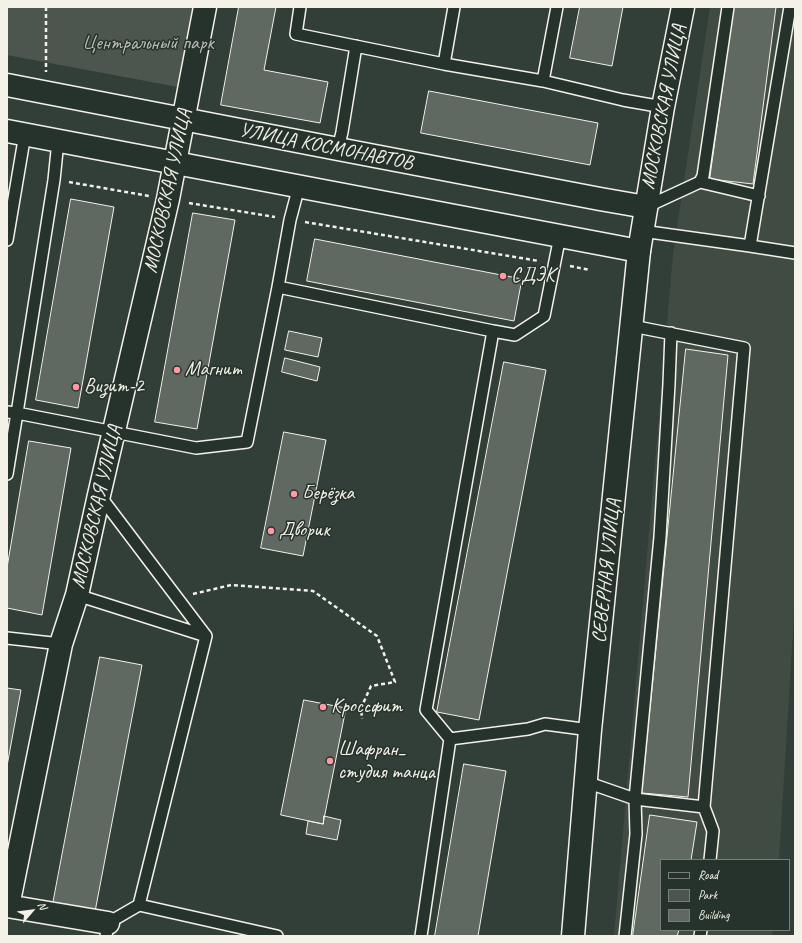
<!DOCTYPE html>
<html>
<head>
<meta charset="utf-8">
<style>
	body { margin:0 }
	#map { position:relative; width:802px; height:943px; overflow:hidden; background:#323e38; font-family:Caveat,sans-serif }
	canvas { display:block }
	.frame { position:absolute; inset:0; border:8px solid #f4f1e8; pointer-events:none }
	.legend { position:absolute; left:660px; top:859px; width:130px; height:72px; box-sizing:border-box; background:#26332d; border:1px solid #787f78; margin:0; padding:5px 7px; list-style:none; font-size:12px; color:#f4f1e8 }
	.legend li { display:flex; align-items:center; gap:8px; height:20px }
	.legend b { width:20px; border:1px solid #787f78 }
	.north { position:absolute; left:12px; top:891px; width:40px; height:40px; -webkit-text-stroke:3px #26332d; paint-order:stroke; rotate:62deg; font-size:11px; font-weight:700; line-height:16px; text-align:center; color:#f4f1e8 }
	.north::after { content:''; display:block; margin:auto; width:14px; height:18px; background:#f4f1e8; clip-path:polygon(50% 0,100% 100%,50% 72%,0 100%) }
</style>
</head>
<body>
<div id="map">
<canvas width="802" height="943"></canvas>
<div class="frame"></div>
<ul class="legend">
<li><b style="height:5px;background:#26332d"></b>Road</li>
<li><b style="height:11px;background:#4c564f"></b>Park</li>
<li><b style="height:11px;background:#5f6861"></b>Building</li>
</ul>
<div class="north">N</div>
</div>
<script>
const ctx = document.querySelector('canvas').getContext('2d');
ctx.lineJoin = 'round';
function fillPath(path, color) { ctx.fillStyle = color; ctx.fill(path, 'evenodd'); }
function stroke(path, color, width, dash) { ctx.strokeStyle = color; ctx.lineWidth = width; ctx.lineCap = dash ? 'butt' : 'round'; ctx.setLineDash(dash || []); ctx.stroke(path); }
function label(font, color, halo, rows, align = 'center') {
  ctx.font = font + ' Caveat,sans-serif'; ctx.lineWidth = 3; ctx.setLineDash([]); ctx.textBaseline = 'middle'; ctx.strokeStyle = halo; ctx.fillStyle = color; for (const [text, x, y, turn = 0] of rows) {
    ctx.save(); ctx.translate(x, y); ctx.rotate((+turn || 0) * Math.PI / 180); ctx.textAlign = isNaN(turn) ? turn : align; if (halo) ctx.strokeText(text, 0, 0); ctx.fillText(text, 0, 0); ctx.restore();
  }
}
const built = new Path2D(`
	M710,7H795V598L779,860H661V930H773L772,936H614L673,254Z`);
const green = new Path2D(`
	M7,7H193L178,87L7,55Z`);
const building = new Path2D(`
	M239,7H276L264,70L328,82L320,123L221,105Z
	M580,7H623L612,66L570,58Z
	M734,7H776L753,184L710,179Z
	M429,91L598,123L590,165L421,133Z
	M71,199L114,207L78,408L36,400Z
	M193,213L235,220L197,429L155,422Z
	M315,239L522,279L514,321L307,281Z
	M289,331L322,338L318,357L285,350Z
	M686,349L728,355L688,797L642,793Z
	M285,358L320,367L317,381L282,372Z
	M504,362L546,370L479,720L437,712Z
	M284,432L326,440L303,556L261,548Z
	M29,441L71,448L42,615L7,608V568Z
	M100,657L142,665L94,917L52,909Z
	M7,688L21,690L7,766Z
	M304,700L346,708L323,824L281,815Z
	M464,764L506,771L478,936H435Z
	M650,815L697,822L691,860H661V930H679L677,936H633Z
	M324,816L341,820L337,840L306,834L308,821L323,824Z`);
const path = new Path2D(`
	M46,7V72
	M69,182L149,196
	M189,203L275,217
	M305,222L539,261
	M570,266L590,270
	M193,594L231,585L313,591L377,636L395,682L371,686L361,708L362,719`);
const service = new Path2D(`
	M300,7L296,34L444,64
	M454,7L444,64L543,81L623,100L663,107
	M543,81L557,7
	M58,141L54,180L17,413L196,448L247,442L278,287L290,220L299,186
	M338,149L342,132L356,46
	M700,182L759,196
	M646,207L700,182L703,176L728,7
	M642,231L750,246L790,7
	M7,240L25,134
	M750,246L795,253
	M278,287L493,331L426,710L450,739L528,729L545,724L590,730
	M493,331L515,335L544,316L560,236
	M7,412L17,413L7,474
	M100,496L206,636
	M77,595L206,636L139,905
	M7,638L61,644
	M586,782L635,799L704,807L744,348L632,326
	M704,807L713,831L710,860
	M106,936L108,923L139,905L277,936
	M421,936L450,739
	M625,936L636,834L635,799L660,537L669,384L671,333
	M700,936L701,930`);
const minor = new Path2D(`
	M7,85L338,149L600,199L646,207
	M7,131L639,251
	M7,906L108,923
	M8,906L61,644L77,595L99,495L168,199L205,7`);
const primary = new Path2D(`
	M573,936L590,730L639,251L663,107L683,7`);
const markers = [
	[503,276,4,"#ff9aa2"],
	[177,370,4,"#ff9aa2"],
	[76,387,4,"#ff9aa2"],
	[294,494,4,"#ff9aa2"],
	[271,531,4,"#ff9aa2"],
	[323,707,4,"#ff9aa2"],
	[330,761,4,"#ff9aa2"]
];
const parkNames = [
	["Центральный парк",148,44]
];
const streetNames = [
	["МОСКОВСКАЯ УЛИЦА",664,107,-79],
	["УЛИЦА КОСМОНАВТОВ",326,147,11],
	["МОСКОВСКАЯ УЛИЦА",168,191,-78],
	["МОСКОВСКАЯ УЛИЦА",97,507,-77],
	["СЕВЕРНАЯ УЛИЦА",607,571,-84]
];
const poiNames = [
	["СДЭК",511,276],
	["Магнит",185,370],
	["Визит-2",84,387],
	["Берёзка",302,494],
	["Дворик",279,531],
	["Кроссфит",331,707],
	["Шафран_",338,750],
	["студия танца",338,773]
];
fillPath(built, '#404b44');
fillPath(green, '#4c564f');
fillPath(building, '#5f6861');
stroke(building, '#f4f1e8', 1);
stroke(service, '#f4f1e8', 14);
stroke(minor, '#f4f1e8', 25);
stroke(primary, '#f4f1e8', 25);
stroke(path, '#f4f1e8', 2.5, [4, 3]);
stroke(service, '#26332d', 11);
stroke(minor, '#26332d', 22);
stroke(primary, '#26332d', 22);
for (const [x, y, r, color] of markers) { const dot = new Path2D(); dot.arc(x, y, r, 0, 2 * Math.PI); ctx.fillStyle = color; ctx.fill(dot); stroke(dot, '#26332d', 1.5); }
label('20px', '#b9bbb2', '#26332d', parkNames);
label('20px', '#f4f1e8', '#26332d', streetNames);
label('20px', '#f4f1e8', '#26332d', poiNames, 'left');
</script>
</body>
</html>
